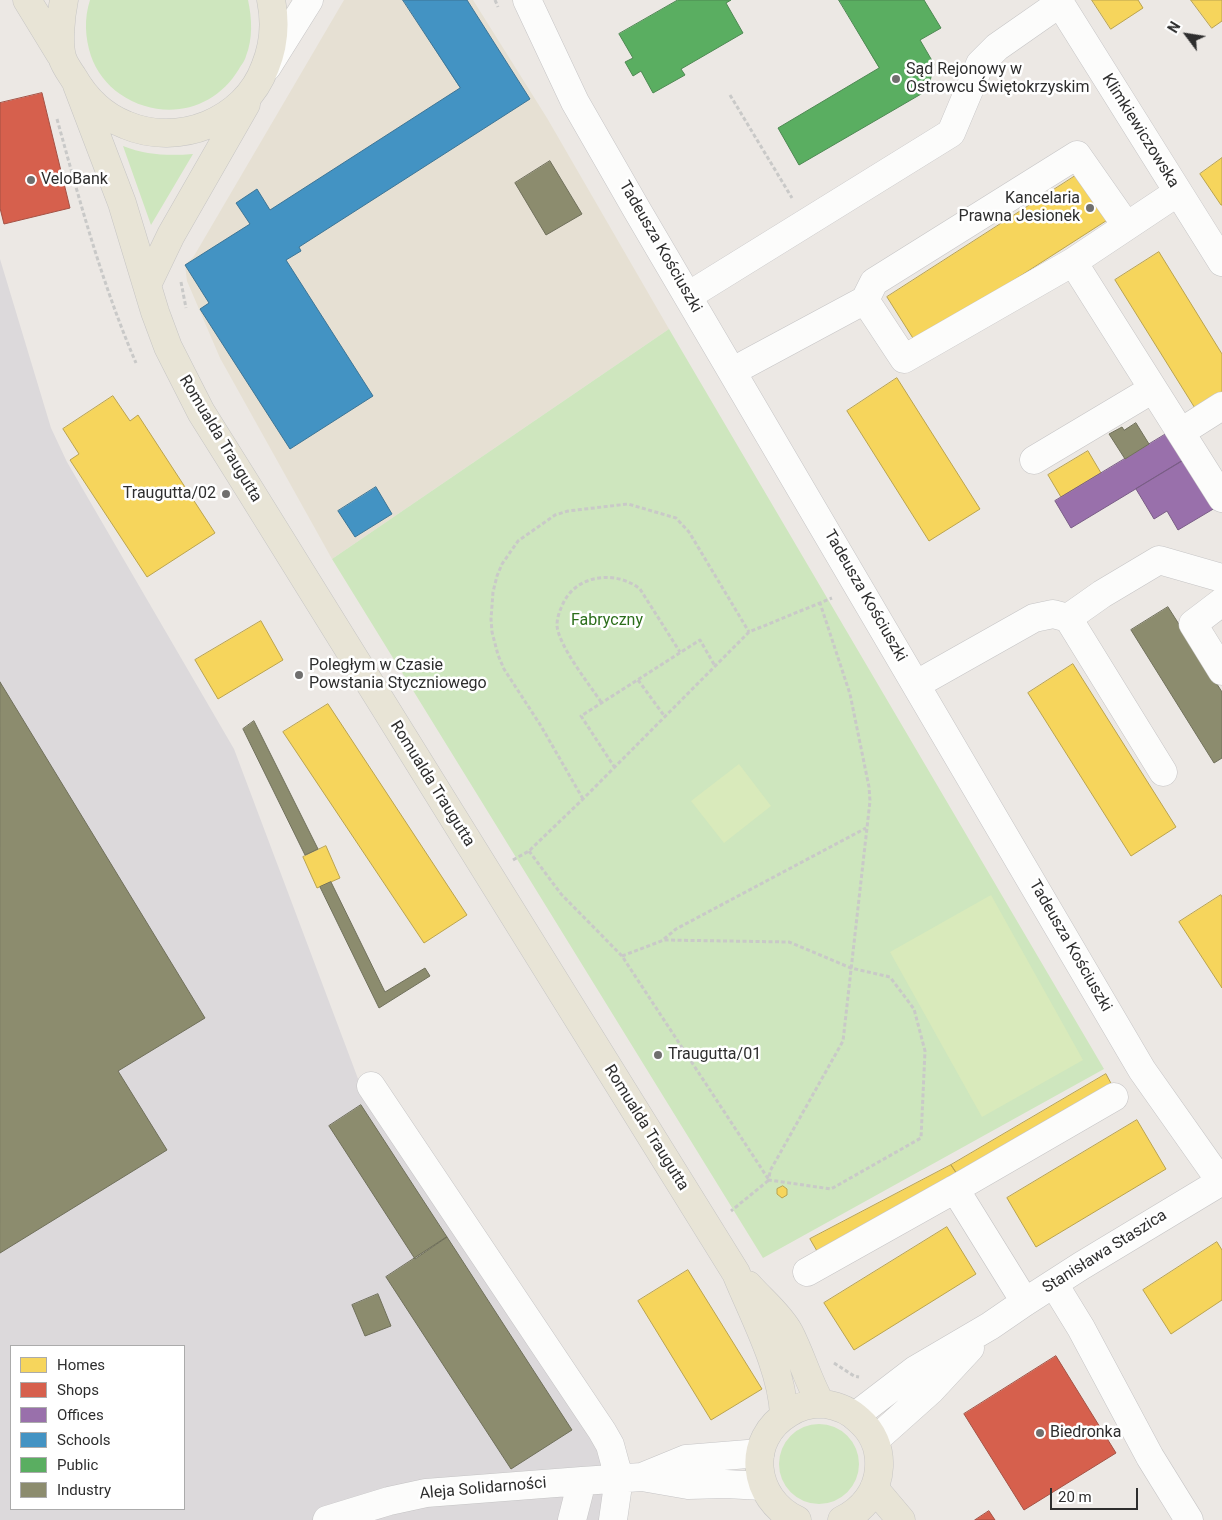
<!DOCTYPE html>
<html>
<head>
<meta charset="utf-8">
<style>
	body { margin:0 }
	#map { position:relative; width:1222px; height:1520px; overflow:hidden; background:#ece8e4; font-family:Roboto,sans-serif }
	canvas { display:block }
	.legend { position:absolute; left:10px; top:1345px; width:175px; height:165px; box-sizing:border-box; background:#fff; border:1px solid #ababab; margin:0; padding:6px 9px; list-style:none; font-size:15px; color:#2e2e2e }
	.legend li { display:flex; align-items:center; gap:10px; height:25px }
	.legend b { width:25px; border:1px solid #ababab }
	.north { position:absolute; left:1162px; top:10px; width:50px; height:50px; -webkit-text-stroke:4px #fff; paint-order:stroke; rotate:301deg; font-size:14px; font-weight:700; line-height:20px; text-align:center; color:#2e2e2e }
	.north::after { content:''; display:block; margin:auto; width:18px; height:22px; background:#2e2e2e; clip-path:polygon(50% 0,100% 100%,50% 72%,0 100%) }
	.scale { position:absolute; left:1050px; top:1488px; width:88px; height:22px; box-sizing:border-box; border:2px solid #2e2e2e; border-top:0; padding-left:6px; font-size:15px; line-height:18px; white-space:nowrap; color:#2e2e2e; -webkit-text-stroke:4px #fff; paint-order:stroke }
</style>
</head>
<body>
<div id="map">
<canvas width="1222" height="1520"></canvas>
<ul class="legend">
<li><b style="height:14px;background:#f6d55c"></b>Homes</li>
<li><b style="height:14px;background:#d6604d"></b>Shops</li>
<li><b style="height:14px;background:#9970ab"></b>Offices</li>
<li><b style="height:14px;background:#4393c3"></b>Schools</li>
<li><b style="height:14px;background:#5aae61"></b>Public</li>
<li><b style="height:14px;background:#8c8c6e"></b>Industry</li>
</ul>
<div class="north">N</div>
<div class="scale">20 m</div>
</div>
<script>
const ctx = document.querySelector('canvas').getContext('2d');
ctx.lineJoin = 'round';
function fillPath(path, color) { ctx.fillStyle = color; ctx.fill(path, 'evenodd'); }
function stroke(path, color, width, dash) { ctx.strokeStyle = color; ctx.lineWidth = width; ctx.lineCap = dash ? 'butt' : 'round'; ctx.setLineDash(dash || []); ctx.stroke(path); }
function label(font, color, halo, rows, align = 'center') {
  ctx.font = font + ' Roboto,sans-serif'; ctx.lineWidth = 5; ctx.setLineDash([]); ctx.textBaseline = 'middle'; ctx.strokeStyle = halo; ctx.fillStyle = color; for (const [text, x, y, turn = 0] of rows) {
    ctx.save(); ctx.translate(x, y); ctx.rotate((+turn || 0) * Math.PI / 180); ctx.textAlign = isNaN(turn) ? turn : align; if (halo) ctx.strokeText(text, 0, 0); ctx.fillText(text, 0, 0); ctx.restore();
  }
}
const industrial = new Path2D(`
	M0,259L51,428L67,462L234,749L360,1084L602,1431L613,1520H0ZM11,1346H184V1509H11Z`);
const education = new Path2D(`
	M344,0H473L547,118L669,329L332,559L220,358L187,281L185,265L194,256Z`);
const green = new Path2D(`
	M90,0H248C252,18 253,39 246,56C245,61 241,65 239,69C213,112 161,122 120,94C107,85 96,71 91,56C85,37 84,19 90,0Z
	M123,146C146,155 168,156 193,154L151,225Z
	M669,329L1104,1069L763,1258L332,559Z
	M779 1464a40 40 0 1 1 80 0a40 40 0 1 1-80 0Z`);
const pitch = new Path2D(`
	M739,764L771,806L724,843L691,801Z
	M991,895L1083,1060L982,1117L890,952Z`);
const homes = new Path2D(`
	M1092,0H1138L1143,8L1111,29Z
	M1191,0H1222V21L1212,28Z
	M1222,158V205H1221L1200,174Z
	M1083,171L1112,217L916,343L887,297Z
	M1159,252L1222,354V398L1198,413L1115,280Z
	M897,378L980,509L929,541L847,411Z
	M113,396L130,421L138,415L215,533L147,577L70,460L79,454L63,429Z
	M1088,451L1101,473L1061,497L1048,475Z
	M261,621L283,660L218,699L195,660Z
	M1073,664L1176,827L1131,856L1028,693Z
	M328,704L467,915L424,943L283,732Z
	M326,846L340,878L317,888L303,857Z
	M1221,895L1222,897V988L1179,922Z
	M1106,1074L1113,1087L959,1177L951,1165Z
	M1137,1120L1166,1169L1036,1247L1007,1198Z
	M951,1165L959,1177L817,1251L810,1239Z
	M783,1186L787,1189V1195L782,1198L777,1194V1189Z
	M947,1227L976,1274L854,1350L824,1303Z
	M1217,1242L1222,1250V1300L1171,1334L1143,1290Z
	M688,1270L762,1389L711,1420L638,1301Z`);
const shops = new Path2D(`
	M42,93L70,208L4,224L0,208V103Z
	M1056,1356L1116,1453L1024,1510L964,1414Z
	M989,1511L995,1520H975Z`);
const offices = new Path2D(`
	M1171,431L1187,458L1071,528L1055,501Z
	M1187,458L1215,508L1178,530L1167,511L1154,519L1136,489Z`);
const schools = new Path2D(`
	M403,0H467L530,99L299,247L301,251L286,260L373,396L290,449L200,309L209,303L185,265L250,224L236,203L257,189L270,210L460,88Z
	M376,487L392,514L355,537L338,511Z`);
const public = new Path2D(`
	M678,0H731L726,3L743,33L681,69L685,75L653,93L641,71L633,76L625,62L633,58L619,34Z
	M839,0H924L941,28L920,40L934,64L928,90L799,165L778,128L879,68Z`);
const industry = new Path2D(`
	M550,161L582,214L546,235L515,183Z
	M1136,423L1149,444L1125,459L1109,434L1122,427L1124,430Z
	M1168,607L1222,692V758L1214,763L1131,630Z
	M0,682L205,1018L118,1071L167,1150L0,1253Z
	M254,721L318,849L305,855L243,729Z
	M331,882L385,992L425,968L430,976L379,1008L320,887Z
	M361,1105L447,1237L415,1259L329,1126Z
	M447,1237L572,1430L511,1469L386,1277Z
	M378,1294L391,1326L365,1336L352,1305Z`);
const path = new Path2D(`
	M495,0L498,7
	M730,95L792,198
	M57,119C80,202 102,284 136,363
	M181,282L186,308
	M638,680L665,717
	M601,702C589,684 558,645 557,625C557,619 559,612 562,606C574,575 615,569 640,589L680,652
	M615,768L581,716L700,640L715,666
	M583,799L541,726L504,669L498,655L492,632L491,619L493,592L497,576L502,564L518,541L555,515L568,511L628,504L676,518L689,532L749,632
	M529,851L561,894L622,956L769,1180L731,1211
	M513,860L529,851L583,799L749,632L832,598
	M664,939L676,929L866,828
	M622,956L664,940L789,942L851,968L890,977L914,1009L925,1051L921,1138L831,1189L769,1180L770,1171L843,1041L870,801L869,787L850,694L820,603
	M834,1363L854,1376L859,1377`);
const minor = new Path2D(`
	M527,0L575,102L637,210L1142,1070L1221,1182
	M1058,0L1222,262
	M267,67L309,0
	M1178,192L1073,262L1222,498
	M688,296L951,133L980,64L997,47L1060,3
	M865,300L874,282L1077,155L1126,225
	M733,371L865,300L904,359L1073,262
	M1181,432L1222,406
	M1034,460L1153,389
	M1222,602L1193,624L1222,671
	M1068,618L1102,594L1159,560L1222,578
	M917,684L1034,618L1053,614L1068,618L1163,772
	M371,1086L602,1431L610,1445L619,1478L613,1520
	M807,1272L955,1189
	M1054,1284L1081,1328L1150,1457L1189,1520
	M1025,1302L955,1189L1114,1097
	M855,1416L915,1370L990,1326L1025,1302L1081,1266L1222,1181
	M875,1440L931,1390L970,1348
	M642,1477L686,1459L760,1453
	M327,1520L389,1501L426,1493L582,1481L642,1477L688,1485L726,1484L763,1486
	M572,1520L582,1481`);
const major = new Path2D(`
	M27,0L60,54
	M64,0C61,15 58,42 62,57C64,64 69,71 73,77C85,98 103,116 126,125C178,147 245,122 265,67C274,45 276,24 271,0
	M77,85L122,203L155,312L168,347L201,412L243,479L736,1273C754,1317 782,1368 784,1415
	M147,285L171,235L246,104
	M748,1285C761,1300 779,1314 789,1332C801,1355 808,1381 821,1404
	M874,1488L901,1520
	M797,1520C752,1499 745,1439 789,1413C800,1406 812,1403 825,1404C838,1406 850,1411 859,1420C873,1432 880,1449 879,1467C878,1491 863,1510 842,1520`);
const markers = [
	[896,79,5,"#706f6e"],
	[31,180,5,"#706f6e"],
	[1090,208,5,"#706f6e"],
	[226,494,5,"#706f6e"],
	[299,675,5,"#706f6e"],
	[658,1055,5,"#706f6e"],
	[1040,1433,5,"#706f6e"]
];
const poiNames = [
	["Sąd Rejonowy w",906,70],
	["Ostrowcu Świętokrzyskim",906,88],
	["VeloBank",41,180],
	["Kancelaria",1080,199,"right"],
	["Prawna Jesionek",1080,217,"right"],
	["Traugutta/02",216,494,"right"],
	["Poległym w Czasie",309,666],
	["Powstania Styczniowego",309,684],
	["Traugutta/01",668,1055],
	["Biedronka",1050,1433]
];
const streetNames = [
	["Klimkiewiczowska",1140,131,58],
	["Tadeusza Kościuszki",660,247,60],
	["Romualda Traugutta",220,439,59],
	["Tadeusza Kościuszki",865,596,60],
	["Romualda Traugutta",432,784,58],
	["Tadeusza Kościuszki",1070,946,60],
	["Romualda Traugutta",646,1128,58],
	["Stanisława Staszica",1105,1252,-32],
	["Aleja Solidarności",483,1489,-5]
];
const parkNames = [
	["Fabryczny",607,621]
];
fillPath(industrial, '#dcd9db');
fillPath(education, '#e6e0d3');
fillPath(green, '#cee6be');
fillPath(pitch, '#d9eabb');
fillPath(homes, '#f6d55c');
stroke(homes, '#baa34e', 1);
fillPath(shops, '#d6604d');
stroke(shops, '#a45144', 1);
fillPath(offices, '#9970ab');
stroke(offices, '#795c86', 1);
fillPath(schools, '#4393c3');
stroke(schools, '#3d7596', 1);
fillPath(public, '#5aae61');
stroke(public, '#4d8852', 1);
fillPath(industry, '#8c8c6e');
stroke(industry, '#70705b', 1);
stroke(minor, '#c5c4c5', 29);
stroke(major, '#c6c5c4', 29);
stroke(path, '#c9c9c8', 3, [4, 2.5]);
stroke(minor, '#fcfcfb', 28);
stroke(major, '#e8e4d6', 28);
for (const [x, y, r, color] of markers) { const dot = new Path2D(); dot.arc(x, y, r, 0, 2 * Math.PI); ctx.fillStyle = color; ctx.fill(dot); stroke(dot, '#fff', 2); }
label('16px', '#2e2e2e', '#fff', poiNames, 'left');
label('16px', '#2e2e2e', '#fff', streetNames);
label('16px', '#2c6e1b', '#fff', parkNames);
</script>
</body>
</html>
